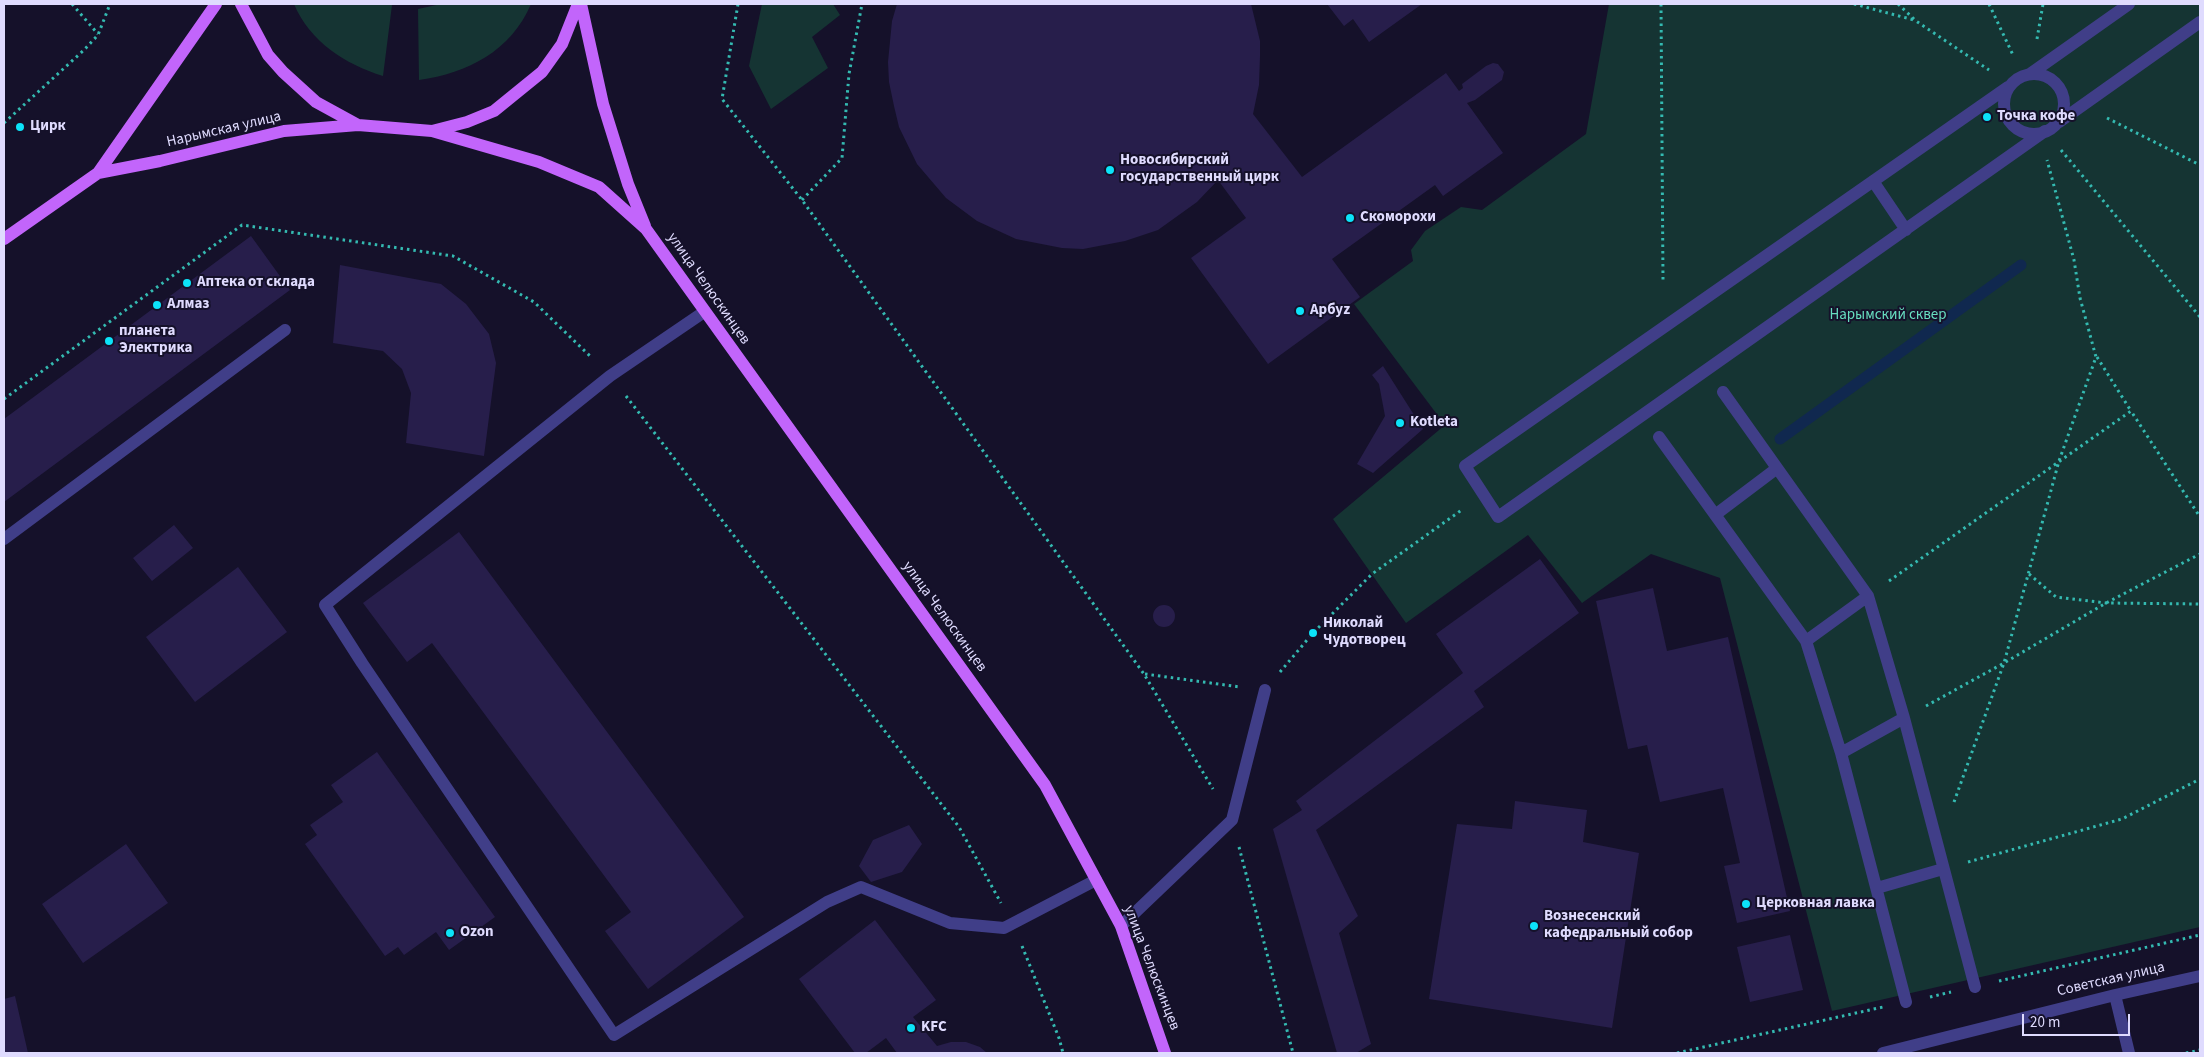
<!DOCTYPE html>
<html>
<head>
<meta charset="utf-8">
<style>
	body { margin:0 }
	#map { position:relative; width:2204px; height:1057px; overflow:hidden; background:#15112a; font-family:"Source Sans 3",sans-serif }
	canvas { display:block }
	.frame { position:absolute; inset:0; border:5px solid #dfdbfe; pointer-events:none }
	.scale { position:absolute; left:2022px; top:1014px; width:108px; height:22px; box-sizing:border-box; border:2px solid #dfdbfe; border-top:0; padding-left:6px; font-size:15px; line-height:18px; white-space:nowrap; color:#dfdbfe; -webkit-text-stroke:4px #15112a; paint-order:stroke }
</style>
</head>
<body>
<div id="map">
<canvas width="2204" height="1057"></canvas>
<div class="frame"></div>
<div class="scale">20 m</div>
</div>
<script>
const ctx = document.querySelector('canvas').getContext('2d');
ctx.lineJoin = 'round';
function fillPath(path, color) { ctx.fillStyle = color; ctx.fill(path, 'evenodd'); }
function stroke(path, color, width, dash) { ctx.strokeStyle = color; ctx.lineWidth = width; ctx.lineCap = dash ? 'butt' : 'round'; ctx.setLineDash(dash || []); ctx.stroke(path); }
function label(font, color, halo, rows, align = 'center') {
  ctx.font = font + ' "Source Sans 3",sans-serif'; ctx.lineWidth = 4; ctx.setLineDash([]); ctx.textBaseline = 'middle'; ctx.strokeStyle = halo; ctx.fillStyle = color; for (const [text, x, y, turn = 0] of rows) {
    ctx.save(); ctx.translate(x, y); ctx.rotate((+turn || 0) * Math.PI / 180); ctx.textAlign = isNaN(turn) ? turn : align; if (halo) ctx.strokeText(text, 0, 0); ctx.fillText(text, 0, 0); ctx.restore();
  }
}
const green = new Path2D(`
	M294,4L392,5L383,76C345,64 310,42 294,4Z
	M441,4H531C511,51 468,73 419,80L418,9Z
	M762,4H833L840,15L812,37L828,68L771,109L749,66Z
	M1609,4H2200V927L1832,1011L1720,578L1651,554L1582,603L1528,535L1406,623L1333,519L1445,425L1354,304L1413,261L1411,250L1425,231L1461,207L1482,210L1586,134Z`);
const stream = new Path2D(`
	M1780,439L2021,265`);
const building = new Path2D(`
	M897,4H1251L1260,41V56L1259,85L1253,114L1302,177L1446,73L1459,91L1463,88L1462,84L1486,66L1493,63L1498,64L1504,72L1502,80L1475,100L1467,103L1503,153L1443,196L1435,185L1332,259L1360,297L1268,364L1191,258L1246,218L1218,180L1197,202L1158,230L1125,241L1083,249L1062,248L1016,239L977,221L946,198L917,164L899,127L894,106L889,82L888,62L892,21Z
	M1327,4H1422L1369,42L1353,19L1344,26Z
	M251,236L290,290L4,502V419Z
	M340,265L441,284L466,304L489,334L496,363L484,456L406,443L411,393L402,369L383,351L333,343Z
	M1383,366L1423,429L1373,473L1357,464L1385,416L1379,384L1372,375Z
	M174,525L193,548L152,581L133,558Z
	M459,532L744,917L648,989L605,931L631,912L432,643L407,662L363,603Z
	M1540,559L1579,613L1474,691L1484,707L1316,830L1358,916L1339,933L1371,1044L1356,1053H1337L1273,829L1302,810L1296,801L1463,673L1436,634Z
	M238,567L287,632L195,702L146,637Z
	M1653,588L1667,651L1728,637L1790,911L1737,923L1724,866L1740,863L1723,788L1660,802L1647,745L1628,749L1596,601Z
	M1153 616a11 11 0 1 1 22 0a11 11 0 1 1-22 0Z
	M377,752L495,917L449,950L436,932L404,955L398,947L385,956L305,844L317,835L310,825L343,802L331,785Z
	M1515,801L1587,810L1583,842L1639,853L1612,1028L1429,999L1457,824L1512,829Z
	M909,825L922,844L902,872L871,882L859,866L873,840Z
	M126,844L168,903L83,963L42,904Z
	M875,920L936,1000L913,1017L937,1046L951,1042H966L980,1047L987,1053H897L886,1038L866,1053H855L799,979Z
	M1790,935L1803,990L1750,1002L1737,947Z
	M15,996L28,1053H4V999Z`);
const path = new Path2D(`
	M72,4L98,34
	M738,4L722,99L802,200L1144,674L1213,789
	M1661,4L1663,280
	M1854,4L1914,20
	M1898,4L1916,21L1989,70
	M1989,4L2013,55
	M2037,39L2043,4
	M2107,118L2200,165
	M4,123L84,50L98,35L110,4
	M2061,150L2200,317
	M802,200L842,158L849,74L862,4
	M2097,357L2131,411
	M626,396L959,827L1001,903
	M4,399L242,225L453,256L534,302L592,358
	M2029,574L2056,597L2106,603L2200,604
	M1889,581L2131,411L2200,517
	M1280,672L1313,633L1372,574L1463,509
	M1145,674L1240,687
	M1926,706L2004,663L2106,603L2200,554
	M1954,802L2004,663L2059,461L2096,357L2080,298L2074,260L2047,160
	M1239,847L1293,1053
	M1968,862L2122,819L2200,779
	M1022,946L1059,1038L1063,1053
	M1999,981L2200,935
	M1930,997L1951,992
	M1677,1053L1883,1007
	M2186,1053L2200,1050`);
const minor = new Path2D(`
	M2004 104a30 30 0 1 1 60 0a30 30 0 1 1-60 0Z
	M2030,74L2129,4
	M2008,87L1465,466L1498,517L2045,131
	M2059,122L2200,22
	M1873,181L1906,230
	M704,312L610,376L325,605L362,663L614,1035L827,902L861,887L950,923L1004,928L1096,880
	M1723,392L1868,596L1904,718L1975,987
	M1659,437L1806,641L1841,753L1906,1002
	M1715,515L1776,469
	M4,539L285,330
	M1806,641L1868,596
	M1841,753L1904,718
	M1877,888L1943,869
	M1121,926L1232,820L1265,690
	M2115,995L2129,1053
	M1883,1053L2115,995L2200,976`);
const major = new Path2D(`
	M241,4L268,55L283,72L316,102L358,125L432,131L467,122L494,111L542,72L562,44L578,4
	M581,4L603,104L628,184L645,226
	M432,131L539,162L599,187L646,229L1045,785L1121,926L1165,1053
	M98,173L160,161L284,131L358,125
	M4,239L98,173L216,4`);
const markers = [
	[1987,117,5,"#0ce3f9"],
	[20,127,5,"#0ce3f9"],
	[1110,170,5,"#0ce3f9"],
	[1350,218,5,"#0ce3f9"],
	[187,283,5,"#0ce3f9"],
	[157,305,5,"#0ce3f9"],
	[1300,311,5,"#0ce3f9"],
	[109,341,5,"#0ce3f9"],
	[1400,423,5,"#0ce3f9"],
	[1313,633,5,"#0ce3f9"],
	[1746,904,5,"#0ce3f9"],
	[1534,926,5,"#0ce3f9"],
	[450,933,5,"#0ce3f9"],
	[911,1028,5,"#0ce3f9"]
];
const poiNames = [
	["Точка кофе",1997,117],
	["Цирк",30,127],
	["Новосибирский",1120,161],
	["государственный цирк",1120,178],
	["Скоморохи",1360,218],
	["Аптека от склада",197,283],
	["Алмаз",167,305],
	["Арбуz",1310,311],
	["планета",119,332],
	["Электрика",119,349],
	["Kotleta",1410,423],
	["Николай",1323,624],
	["Чудотворец",1323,641],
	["Церковная лавка",1756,904],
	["Вознесенский",1544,917],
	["кафедральный собор",1544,934],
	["Ozon",460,933],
	["KFC",921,1028]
];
const streetNames = [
	["Нарымская улица",224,130,-13],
	["улица Челюскинцев",708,289,55],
	["улица Челюскинцев",944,617,54],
	["улица Челюскинцев",1151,968,69],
	["Советская улица",2111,980,-13]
];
const parkNames = [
	["Нарымский сквер",1888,316]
];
fillPath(green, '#153433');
stroke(stream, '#10284f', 11);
fillPath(building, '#271e4b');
stroke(path, '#34bab1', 3, [2.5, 4]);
stroke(minor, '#403e88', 12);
stroke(major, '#c265fb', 12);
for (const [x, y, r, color] of markers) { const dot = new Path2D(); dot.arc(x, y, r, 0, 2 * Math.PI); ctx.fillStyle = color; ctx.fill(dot); stroke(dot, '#15112a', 2); }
label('bold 15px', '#dfdbfe', '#15112a', poiNames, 'left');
label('15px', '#dfdbfe', '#15112a', streetNames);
label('15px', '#67dec0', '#15112a', parkNames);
</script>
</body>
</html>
